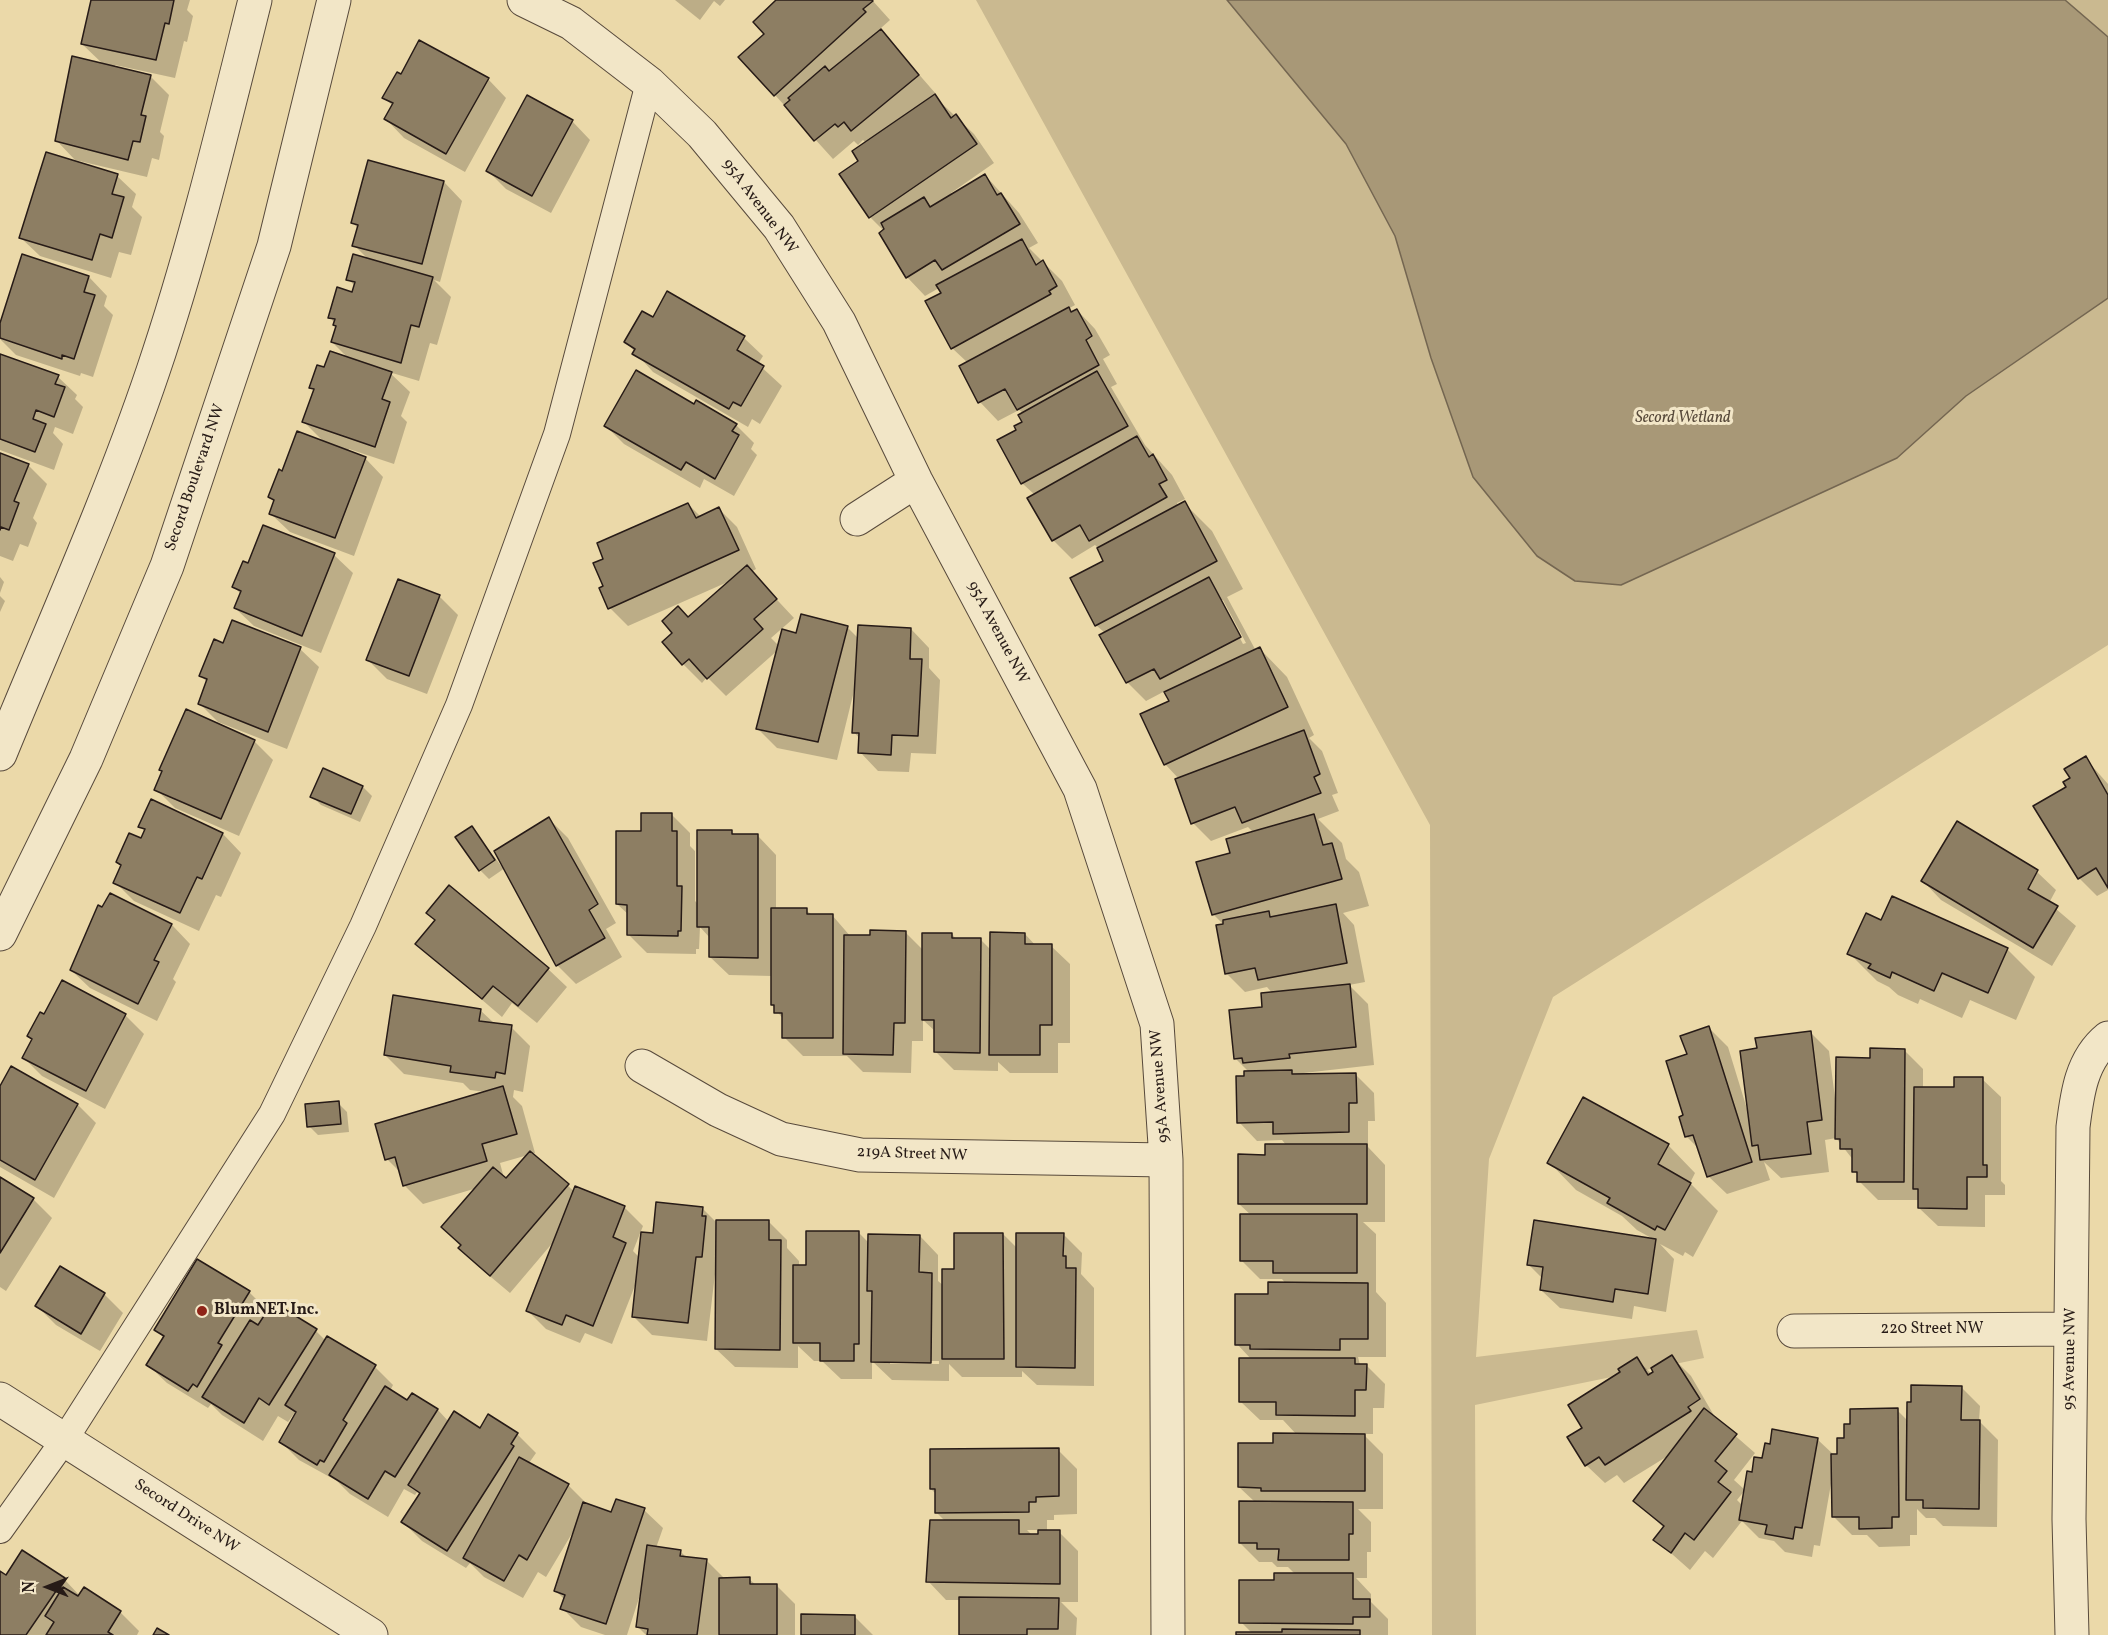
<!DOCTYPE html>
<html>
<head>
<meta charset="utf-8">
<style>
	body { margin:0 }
	#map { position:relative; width:2108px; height:1635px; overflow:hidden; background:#ebd9a9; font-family:Vollkorn,serif }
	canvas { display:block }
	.north { position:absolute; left:18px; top:1557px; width:60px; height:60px; -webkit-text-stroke:4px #f2e6c7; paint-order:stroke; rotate:270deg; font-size:16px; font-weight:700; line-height:24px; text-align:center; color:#271b17 }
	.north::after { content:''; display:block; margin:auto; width:21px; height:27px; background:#271b17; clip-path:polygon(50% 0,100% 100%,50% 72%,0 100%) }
</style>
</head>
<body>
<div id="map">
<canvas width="2108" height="1635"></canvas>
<div class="north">N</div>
</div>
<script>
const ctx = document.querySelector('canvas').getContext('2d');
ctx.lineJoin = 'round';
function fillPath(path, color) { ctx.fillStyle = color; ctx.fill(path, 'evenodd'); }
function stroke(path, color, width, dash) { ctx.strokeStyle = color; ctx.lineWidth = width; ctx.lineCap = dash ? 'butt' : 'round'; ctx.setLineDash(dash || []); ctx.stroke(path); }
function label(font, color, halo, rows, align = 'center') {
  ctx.font = font + ' Vollkorn,serif'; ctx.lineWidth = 6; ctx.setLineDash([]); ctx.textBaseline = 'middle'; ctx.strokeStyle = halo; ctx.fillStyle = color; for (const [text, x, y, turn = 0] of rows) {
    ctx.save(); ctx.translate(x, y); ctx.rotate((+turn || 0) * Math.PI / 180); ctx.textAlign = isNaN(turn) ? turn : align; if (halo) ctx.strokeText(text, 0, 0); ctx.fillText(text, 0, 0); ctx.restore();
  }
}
const green = new Path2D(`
	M976,0H2108V645L1553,997L1489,1159L1476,1357L1697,1330L1704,1358L1475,1405L1476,1635H1432L1430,825Z`);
const water = new Path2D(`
	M1227,0H2065L2108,37V298L1966,396L1897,458L1621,585L1575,581L1537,556L1473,477L1431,358L1395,236L1346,144Z`);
const shadow = new Path2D(`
	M93,0H190L187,10L193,16L187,42L184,41L175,78L115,65V68L151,77L169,95L160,132L164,136L159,160L152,158L147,177L75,160L57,141L73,58L104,65L82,44Z
	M675,0H725L720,6L714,1L700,20Z
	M778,0H872L890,20L881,28L882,32L936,94L934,96L974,134L994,163L951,193L952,195L985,175L1019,213L1038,243L1029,248L1062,281L1075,305L1068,309L1072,313L1077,310L1095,329L1110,355L1103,359L1117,384L1111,387L1145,445L1172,475L1185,499L1177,503L1178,506L1184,503L1212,531L1243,589L1227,597L1256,651L1260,649L1287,677L1314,735L1309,738L1322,751L1338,793L1332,795L1339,811L1318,819L1342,843L1346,859L1359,872L1369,906L1343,913L1354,925L1365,982L1349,985L1368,1004L1374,1065L1304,1073V1075L1355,1074L1374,1093L1375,1121H1368V1147L1385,1165V1222H1363L1376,1234V1292L1386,1303V1357H1358L1360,1365H1366L1385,1384L1384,1408H1373V1434H1363L1383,1454V1509H1358L1371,1522V1552H1367V1578H1356L1371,1594V1602L1388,1619V1635H1238L1252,1633L1241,1622L1275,1582L1296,1575L1288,1567H1277L1272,1562H1259L1240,1543L1256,1503L1239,1487L1274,1445L1297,1435L1283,1420H1260L1241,1402L1251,1359L1237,1344L1269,1296L1286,1284L1282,1279H1260L1242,1261L1252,1216L1239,1204L1266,1156L1287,1146L1282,1140L1257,1141L1239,1122L1245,1077L1249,1072L1236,1059L1273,994L1267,987L1245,992L1226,973L1224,925L1213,914L1232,854L1254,833L1248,827L1211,841L1193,823L1179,779L1165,764L1171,702L1165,691L1146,701L1127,682L1105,633L1096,625L1105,561L1099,549L1095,545L1072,559L1053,540L1035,495L1023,484L999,441L1018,430L1024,422L1023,413L1019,410L998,421L980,402L961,367L968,363L952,348L939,288L925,296L907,277L884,231L870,217L841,175L860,161L866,143L863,140L858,145L854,141L833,159L775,95L766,34ZM1220,600H1223L1246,643L1243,644Z
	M488,79L506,98L465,172L404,138L386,119L393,106L384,98Z
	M572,121L590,140L551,213L506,189L488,171Z
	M117,176L136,194L132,207L142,217L131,255L119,252L111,278L40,256L21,238Z
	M444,182L462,201L440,282L434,280L451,297L437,345L430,343L419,381L389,372L410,392L401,416L407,422L394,464L349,449L348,452L365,458L383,477L354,556L290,532L271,514L275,503L270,497L283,473L326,444L304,422L315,391L311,387L325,369L350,360L332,342L337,327L330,317L353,294L355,286L348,279L369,260L354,245L358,228L353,223Z
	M89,277L107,296L104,306L113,315L93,377L81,373L80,376L16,355L0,339V327Z
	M668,293L744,338L763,356L758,364L782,386L760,424L752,419L748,427L653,372L625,341L653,319Z
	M0,356L58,377L77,395L75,399L83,407L73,434L55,427L53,433L63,444L54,470L0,450Z
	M695,406L736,425L754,443L751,449L757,455L734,496L704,479L700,488L624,444L606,426Z
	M0,454L28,465L47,484L33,518L37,523L28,547L20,544L13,561L0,556Z
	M688,504L701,517L719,509L737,527L756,569L751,572L794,618L771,638L779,646L797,635L847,627L858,638L911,629L929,648V668L940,680L936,754L911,753L909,772L878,771L860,752V739L854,732V691L837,760L777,748L758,729L778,650L726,696L707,677L702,683L683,664L688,619L730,581L628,626L610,608L605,587V559Z
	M334,555L353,573L321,653L254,626L235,608L241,594L234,587L248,565Z
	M0,577L4,582L0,593Z
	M0,596L5,601L0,612Z
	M439,596L458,615L427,694L387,679L368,660Z
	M224,645L300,649L319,667L287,749L218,722L200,704L208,683L201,676Z
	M254,741L273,760L239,836L175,808L156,789L163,773L160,770Z
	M2085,758L2108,784V890L2097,896L2079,878L2068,788Z
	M323,770L363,787L372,796L360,822L321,805L312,796Z
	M152,801L223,834L241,853L221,897L216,895L199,931L134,901L115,882L122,867L117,862L142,840L145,832L140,826Z
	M672,815L690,833V846L695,851V901L699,905L732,832L736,836H758L776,855V910H806L812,915H832L851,937L905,932L924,951L952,934L956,939H980L992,951L1025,934L1036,946H1051L1070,964V1043H1058V1073H1010L998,1062V1071L954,1070L936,1052V1032L923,1020V1041H912L911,1073L863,1072L847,1056H803L784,1037V1020L772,1005V976L729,975L710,957V938L700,927L699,949H696V954L647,953L629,935V915L617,904L643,832Z
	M549,819L568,838L616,923L606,929L622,957L576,984L557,965L505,868L489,879L480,870L472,828L502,867Z
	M1957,823L2037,872L2056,890L2049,903L2076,926L2052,966L1941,900L1923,881Z
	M110,895L172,925L190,944L173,979L176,982L157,1021L90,988L71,970Z
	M1882,921L2007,949L2035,977L2016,1020L1970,1000L1962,1018L1920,999L1918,1004L1898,995L1889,987L1877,981L1849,953Z
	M417,944L548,969L567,987L537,1023L512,1003L502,1017Z
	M480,1010L495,1024L511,1027L530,1046L523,1092L514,1090L513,1097L522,1106L535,1153L531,1154L575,1192L624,1207L643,1226L633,1251L640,1258L655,1235L702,1208L718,1224L768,1221L787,1240V1248L799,1261V1266H807L858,1232L869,1243L920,1236L938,1255V1281L944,1286L955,1270L1003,1234L1018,1249L1063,1234L1082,1253L1081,1274L1094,1288V1386L1037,1385L1022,1371V1377H962L949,1364V1381L892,1380L872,1361V1379H841L822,1361H814L798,1346V1368L735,1367L716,1349L717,1274H715L707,1341L652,1335L633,1316L636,1283L612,1344L585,1333L580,1343L546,1329L528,1311L555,1240L510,1293L479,1267L443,1227L477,1188L423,1204L404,1185L401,1173L387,1159L486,1092L470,1090L463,1083L404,1074L385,1055ZM528,1155L506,1180L504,1178L500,1163ZM890,1361H939V1364H890Z
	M125,1015L144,1034L105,1109L42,1076L23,1057L33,1040L29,1036Z
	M1709,1028L1728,1047L1747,1109L1759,1050L1810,1032L1829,1051L1835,1098L1871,1059L1904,1050L1923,1069V1089H1955L1982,1079L2001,1097V1181L2005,1185V1195H1985V1227L1938,1226L1919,1208V1200H1878L1859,1181V1176L1854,1171V1161L1836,1138L1825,1140L1829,1172L1781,1178L1764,1162L1770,1180L1727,1194L1708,1176L1700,1150L1687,1137L1681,1118L1685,1116L1689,1055Z
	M0,1089L78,1105L96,1123L54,1198L0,1167Z
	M338,1103L347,1112L349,1132L318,1135L309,1126Z
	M1668,1145L1695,1173L1690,1183L1718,1211L1693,1257L1685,1252L1683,1256L1660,1244L1674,1259L1666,1312L1634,1306L1632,1319L1560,1308L1541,1290L1543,1279L1528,1264L1653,1239L1637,1230L1622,1216L1576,1190L1549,1162Z
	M0,1179L33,1199L52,1218L6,1291L0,1287Z
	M61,1268L104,1294L123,1313L100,1351L56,1325L37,1306Z
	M249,1292L269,1312L316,1331L326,1341L375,1367L393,1385L390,1391L408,1402L413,1395L438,1410L449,1422L517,1434L536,1453L529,1463L568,1485L587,1504L612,1514L644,1510L663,1528L656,1548L680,1551L687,1558L707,1561L725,1579H749L756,1585H776L795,1604V1635H721L719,1628L718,1635H646L638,1627L640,1595L627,1635H605L581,1627L562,1608L565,1600L555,1590L577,1525L546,1577L538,1572L523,1598L484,1577L470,1563L466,1568L422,1541L403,1522L420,1495L417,1492L415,1495L404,1489L388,1517L350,1494L337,1481L299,1460L281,1442L298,1412L296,1411L288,1422L278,1416L263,1441L222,1415L211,1404L208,1408L167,1383L148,1365L164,1338L155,1330Z
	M1672,1357L1691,1376L1716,1419L1755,1453L1734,1480L1745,1490L1737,1500L1743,1506L1753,1474L1763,1460L1817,1439L1834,1455H1839L1846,1439L1897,1410L1908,1421L1961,1387L1980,1406L1979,1421L1998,1440L1997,1527L1943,1526L1935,1518H1926L1917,1509V1535H1910V1546L1879,1547L1867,1535H1852L1833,1516L1831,1484L1820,1546L1814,1545L1812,1557L1785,1552L1774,1541L1759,1538L1742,1521L1713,1558L1705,1551L1690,1570L1655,1539L1664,1528L1635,1501L1671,1454L1624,1483L1617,1475L1605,1483L1586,1465L1584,1428L1622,1372L1636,1359L1652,1374Z
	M1058,1450L1077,1469V1514L1054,1515V1520H1047V1532H1059L1078,1551V1602H1061L1077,1618L1076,1635H960V1600H946L928,1581L945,1521L936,1512V1494L931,1489ZM1027,1530H1040V1536H1033Z
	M0,1573L6,1577L64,1579L80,1596L84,1589L120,1612L139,1631L137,1635H0Z
	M854,1616L873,1635H802Z`);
const building = new Path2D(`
	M91,0H174L169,24L165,23L156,60L81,44Z
	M776,0H872L873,1L863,9L866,12L774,96L738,57L764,34L753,22Z
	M881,29L919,75L851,131L844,122L838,127L835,124L814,141L784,105L790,100L788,98L825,66L829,71Z
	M419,40L489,78L446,154L384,119L393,103L382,98L397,72L401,74Z
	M72,56L151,75L141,115L146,116L140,142L133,141L128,160L55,141Z
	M935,94L951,118L956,114L977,144L869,218L839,174L858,161L852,151Z
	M527,95L573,120L532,196L486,171Z
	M46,152L118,174L112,194L124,197L112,238L100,234L92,260L19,238Z
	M368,160L444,181L422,264L352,246L358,225L351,223Z
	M985,174L997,195L1001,193L1020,224L942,270L935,260L906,278L879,233L884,229L881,223L924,197L930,207Z
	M1022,239L1036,265L1043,260L1057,286L1049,291L1051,294L951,349L925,301L941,293L936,285Z
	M22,254L89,276L84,292L95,295L74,359L62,355V359L0,338V323Z
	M353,254L433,277L419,327L411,325L401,363L331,342L336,326L333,325L335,319L328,318L337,287L352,292L355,282L346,280Z
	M667,291L745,336L737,350L764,366L741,406L733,402L729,409L632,354L635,349L624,342L642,311L653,317Z
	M1069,307L1071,312L1077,309L1092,336L1086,340L1099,365L1017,410L1005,389L978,403L959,366Z
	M330,351L392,372L382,399L390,402L375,447L302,422L314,389L309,388L317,365L324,367Z
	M0,354L59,375L55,384L65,387L54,417L36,410L33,419L46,424L35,452L0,439Z
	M636,370L694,404L696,400L737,424L732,431L739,435L715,479L686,462L681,470L604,426Z
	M1097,371L1128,426L1021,484L997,440L1016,430L1014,426L1022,422L1018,415Z
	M297,431L366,457L335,538L269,514L274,500L268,497L279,469L282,471Z
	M1137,436L1149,457L1153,454L1167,480L1159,484L1167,497L1089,541L1080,525L1052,541L1027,498Z
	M0,453L29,464L14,501L19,503L9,530L1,527L0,530Z
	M1185,501L1217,561L1095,626L1070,578L1103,561L1097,548Z
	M688,503L696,518L719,507L739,550L608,609L599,588L603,586L593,563L603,559L597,543Z
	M263,525L335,553L302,636L234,608L241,591L232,587L243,561L248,563Z
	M747,565L777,599L754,619L763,629L707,679L689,659L682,665L662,642L672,633L662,621L678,606L688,617Z
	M1209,577L1241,637L1160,679L1154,669L1126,683L1099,635Z
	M398,579L440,595L409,676L366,660Z
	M801,614L848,626L818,742L756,729L782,629L796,633Z
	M232,620L301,647L268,732L198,704L207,679L199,676L214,639L223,643Z
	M858,625L911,628L910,659H922L918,736L892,735L891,755L858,753L859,733H852Z
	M1260,647L1288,707L1164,765L1140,714L1169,701L1164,692Z
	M186,709L255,740L221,819L154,790L162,771L159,770Z
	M1304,730L1320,774L1314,777L1321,793L1242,823L1235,807L1191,824L1175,779Z
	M2086,756L2108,795V888L2096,868L2078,879L2033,806L2066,787L2063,782L2070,778L2064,769Z
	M323,768L363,786L351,814L310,797Z
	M151,799L223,833L202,879L197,877L180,913L113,883L121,865L116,862L129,833L141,838L145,829L138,827Z
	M641,813H672V831H677V886H682L681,931H678V936L627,935V905L616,904V831H641Z
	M1314,814L1323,845L1332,843L1342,879L1212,915L1196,862L1230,853L1226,839Z
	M549,817L598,904L589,910L605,938L556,966L494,851Z
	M1957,821L2038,870L2028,889L2058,906L2033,948L1921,881Z
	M472,826L495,860L479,871L455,837Z
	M697,830H732V834H758V958L709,957V927H697Z
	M449,885L549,968L518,1006L493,986L482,999L415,944L435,920L426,913Z
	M110,893L172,924L154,960L159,962L138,1004L70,970L98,905L102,907Z
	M1892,896L2008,948L1988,993L1942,973L1934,991L1892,972L1890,978L1868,968L1871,964L1847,954L1866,913L1881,920Z
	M1336,904L1347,963L1258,980L1255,968L1225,974L1216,925L1223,924V920L1269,911L1270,917Z
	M771,908H807V914H833V1038H782V1013H774V1005H771Z
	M870,930L906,931L905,1023H894L893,1055L843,1054L844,935H870Z
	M990,932L1025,933V944H1052V1025H1040V1055H989Z
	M922,933H952V938H981L980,1053L934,1052V1020H922Z
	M62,980L126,1014L86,1091L22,1058L32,1039L27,1036L40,1012L44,1014Z
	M1350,984L1356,1047L1289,1054L1290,1058L1243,1063L1242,1058L1234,1059L1229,1010L1262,1007L1261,993Z
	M393,995L481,1009L479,1021L512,1025L505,1074L496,1072L495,1078L450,1072L451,1066L384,1055Z
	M1709,1026L1752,1162L1707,1177L1693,1135L1685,1137L1679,1117L1683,1115L1666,1061L1687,1054L1680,1036Z
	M1811,1031L1822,1120L1807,1122L1811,1154L1760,1160L1758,1145L1752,1146L1740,1051L1757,1048L1755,1038Z
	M1870,1048L1905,1049L1904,1182H1857V1172H1852V1149H1840V1139H1835L1836,1057L1870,1058Z
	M11,1066L78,1104L35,1180L0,1160V1086Z
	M1292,1070V1074L1356,1073L1357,1103H1349V1132L1273,1134V1122L1237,1123L1236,1076H1244V1071Z
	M1954,1077H1983V1165H1987V1177H1967V1209L1918,1208V1189H1913L1914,1087H1954Z
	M503,1086L517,1134L482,1144L487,1161L403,1186L395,1157L385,1160L375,1124Z
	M1583,1097L1669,1144L1658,1164L1691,1183L1665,1230L1657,1226L1655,1230L1607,1203L1610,1198L1547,1163Z
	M339,1101L341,1124L307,1127L305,1104Z
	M1265,1144H1367V1204H1238V1154L1265,1155Z
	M530,1151L569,1184L490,1276L458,1248L461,1245L441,1227L493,1167L506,1178Z
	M0,1177L34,1198L0,1253Z
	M575,1186L625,1206L613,1237L626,1243L593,1326L566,1315L562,1325L526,1311Z
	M656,1202L703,1207L702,1216H706L702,1257H696L688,1323L632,1317L641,1232L653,1233Z
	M1240,1214H1357V1273H1273V1261H1240Z
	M716,1220H769V1240H781L780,1350L715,1349Z
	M1534,1220L1656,1239L1648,1294L1615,1289L1613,1302L1540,1290L1543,1267L1527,1265Z
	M806,1231H859V1344H854V1361H820V1343H793V1265H806Z
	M954,1233H1003L1004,1359H942V1269H954Z
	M1016,1233H1064L1063,1256H1066V1268H1076L1075,1368L1016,1367Z
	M868,1234L920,1235L919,1272L932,1273L931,1363L871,1362L872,1291H867Z
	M197,1259L250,1291L218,1343L222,1345L197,1387L193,1384L188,1391L146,1365L164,1336L154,1330Z
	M60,1266L105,1293L81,1334L35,1306Z
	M1268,1282L1368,1283V1339H1340V1350L1250,1349V1345H1235V1294H1268Z
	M273,1302L317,1329L269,1405L259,1398L244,1423L202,1397L250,1320L258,1325Z
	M327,1336L376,1365L343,1420L347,1423L324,1462L320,1460L317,1465L279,1442L296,1412L285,1405Z
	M1672,1355L1700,1399L1688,1407L1691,1411L1605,1465L1599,1457L1585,1466L1567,1437L1582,1428L1568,1405L1620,1372L1618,1369L1637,1357L1648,1375L1653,1372L1651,1368Z
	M1239,1358H1355V1364H1367L1366,1390H1355V1416L1276,1415V1402H1239Z
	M1911,1385L1962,1386L1961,1420H1980L1979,1509L1923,1508V1500H1906L1907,1402H1911Z
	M385,1386L407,1400L412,1393L438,1409L395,1477L385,1471L368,1499L329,1475Z
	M1704,1408L1737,1434L1715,1461L1727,1471L1718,1482L1731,1492L1694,1540L1685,1533L1671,1553L1653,1540L1664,1526L1633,1501Z
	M1898,1408L1899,1517H1892V1528L1859,1529V1517H1832L1831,1454H1837V1438H1844V1424H1850V1409Z
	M454,1411L480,1428L488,1414L518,1433L511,1444L514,1446L447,1551L401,1522L420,1493L408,1485Z
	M1772,1429L1818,1438L1802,1528L1795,1527L1793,1539L1765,1534L1767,1525L1739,1520L1747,1471L1752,1472L1754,1457L1762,1458L1765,1443L1770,1444Z
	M1273,1433L1365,1434V1491H1261V1488L1238,1487V1443H1273Z
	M1059,1448V1496L1036,1497V1502H1029V1512L935,1513V1489H930V1449Z
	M519,1457L569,1484L527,1560L519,1555L504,1581L463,1558Z
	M616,1499L645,1508L606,1624L560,1609L565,1595L554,1591L583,1502L611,1512Z
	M1239,1501L1353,1502V1534H1349V1560H1278L1279,1549H1257V1543H1239Z
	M930,1520H1019V1534H1038V1530H1060V1584L926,1582Z
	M647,1545L681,1550L680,1556L707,1559L697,1635H647L648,1629L636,1627Z
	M22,1550L65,1578L26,1635H0V1571L6,1575Z
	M1274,1573H1353V1599H1370V1617H1353V1624L1239,1623V1580H1274Z
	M750,1577V1584H777V1635H719V1578Z
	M63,1587L78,1596L84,1587L121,1611L108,1632L113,1635H46L54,1622L45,1616Z
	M959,1597L1059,1598L1058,1629H1027V1635H959Z
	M801,1614L855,1615V1635H801Z
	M157,1628L169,1635H153Z
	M1282,1629L1360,1630V1635H1236V1632H1282Z`);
const service = new Path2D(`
	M0,1530L65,1439L272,1114L363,926L459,705L557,434L649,83`);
const minor = new Path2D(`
	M524,0L571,23L649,83L702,134L779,227L839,322L916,481L1080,789L1157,1024L1166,1160L1168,1635
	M857,519L916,481
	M642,1066L718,1110L781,1139L860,1155L1166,1160
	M1794,1331L2071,1329
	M2072,1635L2069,1519L2073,1127C2077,1095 2081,1060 2108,1038`);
const tertiary = new Path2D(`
	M0,754C52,627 109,501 153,371C194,250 224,124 255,0
	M0,934L86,759L167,566L274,246L334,0
	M0,1399L371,1635`);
const markers = [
	[202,1311,6,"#8f2418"]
];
const streetNames = [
	["95A Avenue NW",759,207,53],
	["Secord Boulevard NW",196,478,-71],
	["95A Avenue NW",997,633,62],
	["95A Avenue NW",1161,1086,-94],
	["219A Street NW",912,1155,2],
	["220 Street NW",1932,1330],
	["95 Avenue NW",2071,1359,-89],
	["Secord Drive NW",186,1517,33]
];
const parkNames = [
	["Secord Wetland",1683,419]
];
const poiNames = [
	["BlumNET Inc.",214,1311]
];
fillPath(green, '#cab990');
fillPath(water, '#a89877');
stroke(water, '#746651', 1.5);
fillPath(shadow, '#0003');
fillPath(building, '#8d7e63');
stroke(building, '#271b17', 1.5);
stroke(service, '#584a3c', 28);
stroke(minor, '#584a3c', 35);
stroke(tertiary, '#584a3c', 35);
stroke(service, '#f2e6c7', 26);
stroke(minor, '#f2e6c7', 33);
stroke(tertiary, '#f2e6c7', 33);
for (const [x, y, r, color] of markers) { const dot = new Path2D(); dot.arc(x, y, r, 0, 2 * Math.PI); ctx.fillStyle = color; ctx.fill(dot); stroke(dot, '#f2e6c7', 2); }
label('16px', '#271b17', '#f2e6c7', streetNames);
label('italic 16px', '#584a3b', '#f2e6c7', parkNames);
label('bold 16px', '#271b17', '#f2e6c7', poiNames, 'left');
</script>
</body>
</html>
